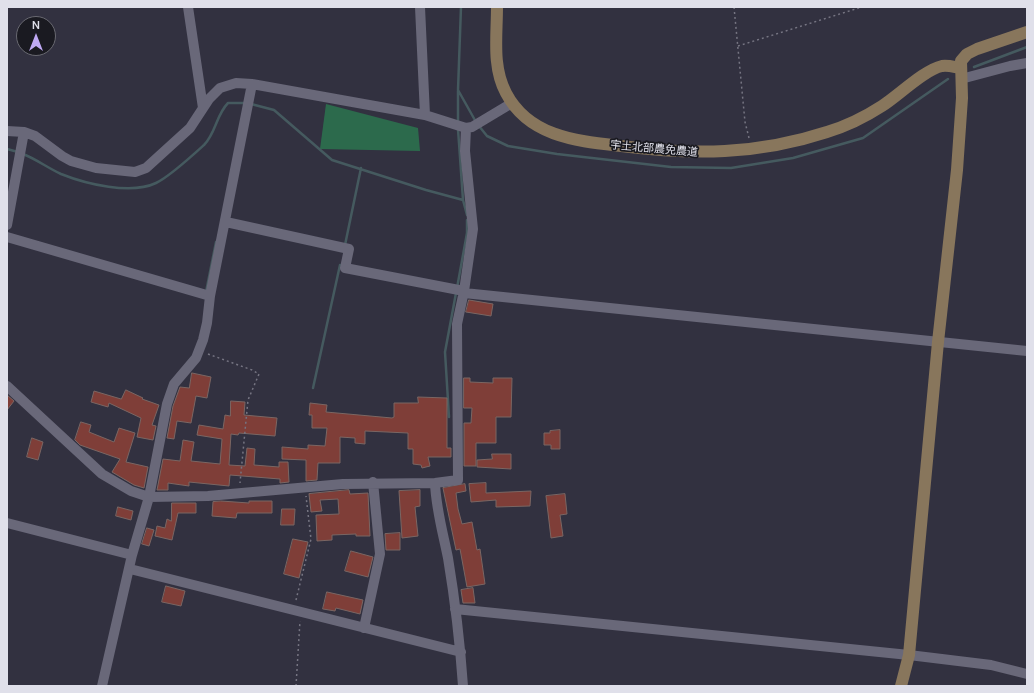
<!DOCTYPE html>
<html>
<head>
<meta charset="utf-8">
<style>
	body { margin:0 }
	#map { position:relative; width:1034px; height:693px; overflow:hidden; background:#323140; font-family:Manrope,sans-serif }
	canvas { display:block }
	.frame { position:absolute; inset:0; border:8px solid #e0e0ea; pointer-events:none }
	.north { position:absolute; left:16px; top:16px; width:40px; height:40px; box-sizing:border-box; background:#1a1a21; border:1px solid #696971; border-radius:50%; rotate:0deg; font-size:11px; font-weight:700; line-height:16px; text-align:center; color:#e0e0ea }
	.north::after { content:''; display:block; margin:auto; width:14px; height:18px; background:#bfa9f4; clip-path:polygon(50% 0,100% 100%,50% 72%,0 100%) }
</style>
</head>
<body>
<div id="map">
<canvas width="1034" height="693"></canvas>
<div class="frame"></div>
<div class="north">N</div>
</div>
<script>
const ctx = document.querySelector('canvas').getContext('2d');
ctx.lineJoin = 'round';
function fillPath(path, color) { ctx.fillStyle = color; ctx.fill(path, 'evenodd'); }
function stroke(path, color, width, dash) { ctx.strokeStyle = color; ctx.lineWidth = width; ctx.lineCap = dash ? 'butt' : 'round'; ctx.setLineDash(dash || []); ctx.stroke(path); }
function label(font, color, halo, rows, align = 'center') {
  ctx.font = font + ' Manrope,"Noto Sans JP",sans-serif'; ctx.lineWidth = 3.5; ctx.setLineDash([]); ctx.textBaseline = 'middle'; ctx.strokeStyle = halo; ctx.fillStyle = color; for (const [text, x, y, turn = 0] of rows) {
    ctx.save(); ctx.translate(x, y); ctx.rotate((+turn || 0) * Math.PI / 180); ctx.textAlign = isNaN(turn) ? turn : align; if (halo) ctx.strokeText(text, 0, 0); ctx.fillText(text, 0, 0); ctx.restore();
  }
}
const green = new Path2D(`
	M326,104L418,128L420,151L320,149Z`);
const stream = new Path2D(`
	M461,7L458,90L476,122
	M974,67L1027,47
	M251,104L274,110L332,160L426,190L463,200
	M458,122V91
	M479,126L487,136L508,146L557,154L671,167L731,168L793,158L863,138L948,79
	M458,129L463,200L467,215
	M7,149L18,152
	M23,154C36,159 48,168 61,174C86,184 131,195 156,183C169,177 193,155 204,145C216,133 216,115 228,103H246
	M345,245L361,168
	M457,288L467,233V220
	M206,292L216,242
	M313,388L340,265
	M449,417L445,352L456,293`);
const building = new Path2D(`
	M469,300L493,304L491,316L466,312Z
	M192,373L211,377L207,398L196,396L191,423L177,421L174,439L167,438L173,406L180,387L189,388Z
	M464,378H470V382L493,383V378H512L511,417H496V443H476V466H464V423H471L472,408H464Z
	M126,390L143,398L142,399L159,405L152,425L156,426L153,440L137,437L141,418L109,403L108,407L91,402L94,391L121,399Z
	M7,395L14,401L7,410Z
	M418,397L447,398V448H451V457H428L430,466L422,468L421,465L413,464V449H408V433L365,431V444L355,443V438L340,437V463H318L317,480L306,481V460L282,459V447L308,449V445L325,446L327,428H312V415H309L310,403L327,405L326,412L392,418L394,417V403H418Z
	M231,401L245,402L244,415L277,418L275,436L239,433L238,435L231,434L229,465L245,466L247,448L255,449L254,465L279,467V462H288L289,482L280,483V479L230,475L229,486L189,482V486L168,483V490H157L163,459L180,461L183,440L194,442L191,461L220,464L222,439L197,435L199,425L223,429L225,415L230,416Z
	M81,422L91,425L89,432L114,442L119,428L135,433L126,462L148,467L144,488L134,485L112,472L120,459L80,445L75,440Z
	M560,430V449H551V445H544V433H550V431Z
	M32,438L43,442L38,460L27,457Z
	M492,454H511V469L477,467V460L492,459Z
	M486,483V493L531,491L530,506L496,507V500L471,502L469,484Z
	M465,484L466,491L456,493L458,509L462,524L472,522L477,550L480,549L485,584L467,587L460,549L456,550L443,488Z
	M349,490L350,494L368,493L370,536H356V534L332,535V540L317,541L316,515L339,514L338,499L320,500L322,511L311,512L309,494Z
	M420,490V506L415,507L418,536L402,538L399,491Z
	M565,494L567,514L560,515L563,536L551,538L546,496Z
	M221,501L249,503V501H272V513H237L236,518L212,516L213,502Z
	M172,503H196V513H178L172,540L155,536L157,526L165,528L167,519L171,521Z
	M118,507L133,511L131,520L116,516Z
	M282,509H295L294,525H281Z
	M147,528L154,530L149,546L142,544Z
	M400,533V550H386L385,534Z
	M293,539L308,542L299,578L284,574Z
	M351,551L373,557L368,577L345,571Z
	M166,586L185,591L181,606L162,602Z
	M473,588L475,603H463L461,590Z
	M327,592L363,600L360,614L336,608L335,611L323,609Z`);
const path = new Path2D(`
	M734,7L745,122L749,138
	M738,46L862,7
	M208,354L252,370L259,374L248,400L240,483
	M296,600L311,539L306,496
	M296,686L300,621`);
const street = new Path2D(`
	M188,7L203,108
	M420,7L425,115
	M961,79L1010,66L1027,63
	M7,131L24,132L35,136L62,156L71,161L96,168L135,172L146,168L190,128L209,99L220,88L236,83L252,84L425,115L466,128L472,127L512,103
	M226,222L349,249L345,268L464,291
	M7,225L24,132
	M7,237L210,296
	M464,293L1027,351
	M7,386L102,474L131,491L149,497L208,496L343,484L435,483L458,480L457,324L464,291L473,229L465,151L466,128
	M435,483C436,509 443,533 448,558C455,600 460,643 463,686
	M7,523L132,555
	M130,569L461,652
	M455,609L909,655L991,665L1027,674
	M364,628L380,554L373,482
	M102,686L132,555L149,497L167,404L174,384L196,358L203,340L207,323L210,296L252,84`);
const secondary = new Path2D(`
	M497,7C497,36 492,67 506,93C529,137 577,141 621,146C693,155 757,155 827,132C847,126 865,117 882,106C898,96 924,70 942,66C948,65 954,67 960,68
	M901,686L909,655L938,342L957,170L962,98L961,61L967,54L977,49L1027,32`);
const streetNames = [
	["宇土北部農免農道",654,149,5]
];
fillPath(green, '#2c6a4c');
stroke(stream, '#455a5f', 2.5);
fillPath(building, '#7f3e38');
stroke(building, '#7a6663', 1);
stroke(path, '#767582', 1.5, [2, 3]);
stroke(street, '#696879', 10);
stroke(secondary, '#88765c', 12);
label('11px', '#e0e0ea', '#1a1a21', streetNames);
</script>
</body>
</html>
